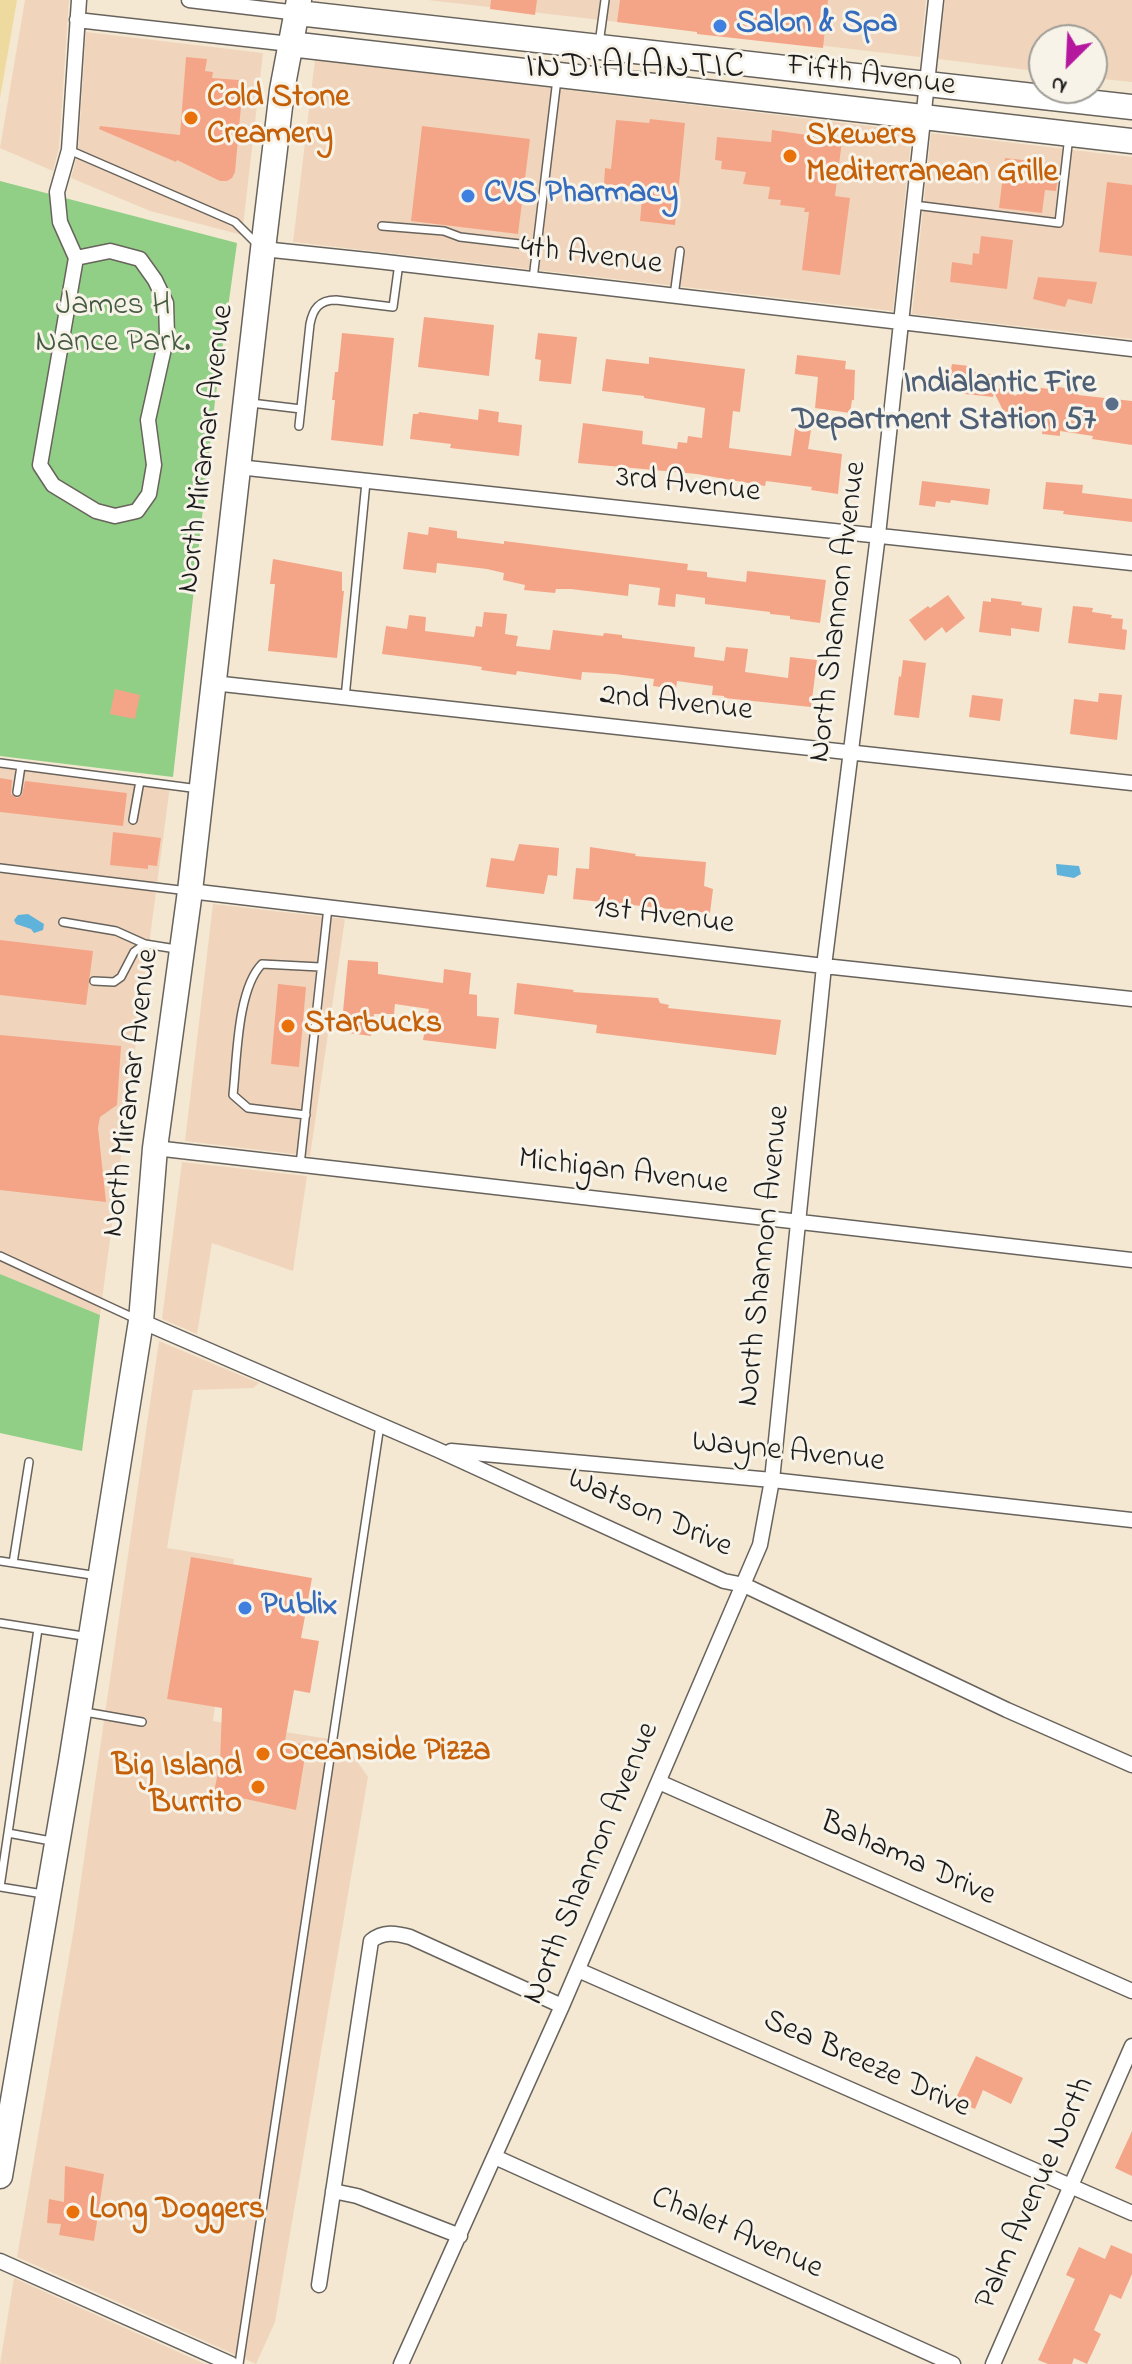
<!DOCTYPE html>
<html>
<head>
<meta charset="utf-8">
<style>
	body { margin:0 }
	#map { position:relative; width:1132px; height:2364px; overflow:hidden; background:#f4e8d3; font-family:"Indie Flower",sans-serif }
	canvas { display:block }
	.north { position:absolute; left:1028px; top:24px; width:80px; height:80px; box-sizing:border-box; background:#f7f3e8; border:2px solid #9f9d96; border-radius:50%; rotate:204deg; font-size:22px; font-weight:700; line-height:32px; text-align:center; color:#1c1c1c }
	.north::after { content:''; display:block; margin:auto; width:28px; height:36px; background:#b5179e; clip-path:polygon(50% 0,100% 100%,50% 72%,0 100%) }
</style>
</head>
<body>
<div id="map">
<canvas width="1132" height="2364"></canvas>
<div class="north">N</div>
</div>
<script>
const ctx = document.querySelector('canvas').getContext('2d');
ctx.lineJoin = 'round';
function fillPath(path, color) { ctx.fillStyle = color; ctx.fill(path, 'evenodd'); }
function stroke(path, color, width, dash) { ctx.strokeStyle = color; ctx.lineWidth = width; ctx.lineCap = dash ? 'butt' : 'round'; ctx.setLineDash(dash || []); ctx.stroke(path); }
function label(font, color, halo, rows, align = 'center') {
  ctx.font = font + ' "Indie Flower",sans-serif'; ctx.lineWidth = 6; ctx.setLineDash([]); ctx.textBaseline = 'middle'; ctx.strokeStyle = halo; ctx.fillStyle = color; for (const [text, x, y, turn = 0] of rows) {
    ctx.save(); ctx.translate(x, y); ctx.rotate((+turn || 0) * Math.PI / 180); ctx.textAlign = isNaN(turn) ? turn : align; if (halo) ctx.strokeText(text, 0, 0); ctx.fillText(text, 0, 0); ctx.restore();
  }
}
const built = new Path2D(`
	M25,0H69L59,148L53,171L0,148Z
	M428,0H926L920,57Z
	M945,0H1132V82L1092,78V40H1044V72L938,59Z
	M86,32L263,53L242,235L150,211L71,178L78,152Z
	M315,60L912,131L893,311L293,242Z
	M931,133L1132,157V339L912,314Z
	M0,765L170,786L100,1315L0,1274Z
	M213,904L345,919L310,1156L185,1141Z
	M182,1162L307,1176L293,1271L212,1243L197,1334L162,1319Z
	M159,1341L259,1383L253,1388L193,1390L167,1548L234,1559L213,1721L343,1741L368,1777L275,2322L256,2364L17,2257L74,1928Z
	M14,2278L205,2364H0Z`);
const green = new Path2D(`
	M0,181L237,243L215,401L173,777L0,756Z
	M0,1274L100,1315L82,1451L0,1433Z`);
const sand = new Path2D(`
	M0,0H17L0,98Z`);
const water = new Path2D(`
	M1056,864L1079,866L1081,874L1074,878L1057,875Z
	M28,914L44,924L43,930L34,933L31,929L16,924L14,920L18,915Z`);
const building = new Path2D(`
	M491,0H537L535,15L490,9Z
	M620,0H828L823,48L697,34V32L617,22Z
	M186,57L207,59L205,71L213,72L212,78L239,80L238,94L242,95L235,172L232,178L227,181H220L177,160L176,162L99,129L100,126L180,135Z
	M650,119L685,123L675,225L640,221L643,188L604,184L605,168L611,169L616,120L649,123Z
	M422,126L530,139L518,234L411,221Z
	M772,130L814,136L813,138L842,141L835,196L850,198L840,275L802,270L809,212H804L805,208L780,205L781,200L768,199L770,187L743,184L746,172L721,169L722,161L715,160L717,137L771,142Z
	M1005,158L1048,163L1047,167L1059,169L1056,191L1045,190L1042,213L999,208Z
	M1107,182L1132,185V256L1099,252Z
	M981,236L1013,240L1007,289L950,282L952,262L972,265L973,253L979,254Z
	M1038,277L1097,282L1092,304L1068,299L1065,307L1033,299Z
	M424,317L494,325L489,376L418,367Z
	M342,333L394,338L383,446L331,440L335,400H332L335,372H338Z
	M538,333L577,337L571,384L539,381L541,360L535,359Z
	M797,355L846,361L845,369L855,370L854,400H852L850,413L815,408L818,377L795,374Z
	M649,357L745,369L740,412L733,411L729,448L791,456L795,428L811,430L808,449L842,454L838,494L811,490L812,487L766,481L765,486L697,474L578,463L583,423L643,431L642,444L677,449L678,442L687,443L688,436L702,438L705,408L644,398V396L602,391L606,359L649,364Z
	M952,364L969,366L968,371L996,375L994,388L1015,391L1014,396L1034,387L1057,390L1058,387L1079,390L1078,395L1132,401V445L1092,439L1093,436L1060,431V436L1042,434L1044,416L1013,431L994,392L993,397L938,391L941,368L951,369Z
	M479,409L499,412L498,422L522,425L519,456L450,448L451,444L410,439L413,414H418L419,412L478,420Z
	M922,481L990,489L988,505L951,500L950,503L936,501L935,507L919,505Z
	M1046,482L1083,485L1082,493L1132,499V522L1063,514L1064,511L1043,509Z
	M429,527L457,531V538L504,544V541L688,564L687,570L707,572V577L746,582L747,571L826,580L820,623L790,619V616L770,614V612L705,604V598L676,594L675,607L658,605L660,588L629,584L628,596L571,589H556L555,593L524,590L525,585L503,580L504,573L487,569L437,563L436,573L403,569L408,532L428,535Z
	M273,559L342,572V591H344L337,658L268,651L275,584H270Z
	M948,595L965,618L946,633L942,627L925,641L909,620L928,606L930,608Z
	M991,598L1022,602L1021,605L1042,608L1039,632L1011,628V636L979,632L983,601L991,602Z
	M1073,606L1093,608L1092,612L1112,615L1111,618L1123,619L1122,629L1127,630L1125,650L1068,643Z
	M484,612L507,614L505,634L518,636L516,646L550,650L553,630L603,636L604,633L622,635V638L695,647L694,657L724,661L726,647L748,649L745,672L788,678L790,657L817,660L811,707L724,698V696L712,695L713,686L677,681L676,689L653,686L654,679L615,674L582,672L581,680L517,671L516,675L481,670L482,667L469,665L382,654L386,626L407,629L409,615L426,617L425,631L474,637L476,626L482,627Z
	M903,660L926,663L919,718L894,715L899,676L901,677Z
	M115,689L140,695L135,719L110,714Z
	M1099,693L1122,695L1117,740L1070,734L1074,699L1098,702Z
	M972,695L1003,699L1000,721L969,717Z
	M0,778L12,780L11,794L17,798L22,795L25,781L127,793L123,826L0,812Z
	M113,832L161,838L157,866L148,865V869L110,865Z
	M519,844L559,848L557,876L548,875L544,894L486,887L491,858L514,861Z
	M590,847L636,854L635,856L706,862L704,886L713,889L710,913L573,899L576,868L589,869Z
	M0,940L93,951L86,1005L0,995Z
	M348,960L378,962V974L443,983L444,969L471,973L469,994L477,995V1016L499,1018L496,1049L423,1040L429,1009L395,1004L394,1014H374L371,1036L341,1032Z
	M517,983L574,990L573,992L658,998L660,1003L669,1005L668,1008L781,1020L776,1055L596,1033L597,1025L514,1014Z
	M278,984L306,987L299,1067L271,1064Z
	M0,1035L121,1046L117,1105L100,1117L98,1128L106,1202L0,1190Z
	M191,1557L312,1578L301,1638L319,1641L310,1693L294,1690L285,1741L307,1745L296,1810L214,1792L220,1763L222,1708L167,1699Z
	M976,2056L1023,2078L1011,2104L983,2090L975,2109L955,2100Z
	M1132,2131V2176L1115,2168Z
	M65,2166L104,2174L94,2241L59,2235L61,2224L47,2223L49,2199L64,2202Z
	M1111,2245L1132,2254V2274L1121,2299L1110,2294L1094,2330L1101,2334L1087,2364L1074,2358L1072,2364H1048L1038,2360L1075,2279L1066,2275L1079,2247L1105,2259Z`);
const service = new Path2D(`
	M599,44L605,0
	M69,150L235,222L258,245
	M914,205L1059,223L1069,136
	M382,226L444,231L460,237L537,246
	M533,279L557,79
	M674,296L680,251
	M251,403L301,409
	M299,426L310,324C313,309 319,300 336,300L393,307L399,263
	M345,698L366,482
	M0,763L199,789
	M17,792L21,766
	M133,820L140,781
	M0,868L188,891
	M63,922L116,931L145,944L176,949
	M94,981L114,982L121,977L134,952L145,944
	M306,1115L248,1108L233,1095C237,1060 237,989 262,964L320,967
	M300,1165L328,907
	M0,1256L136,1319
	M0,1561L98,1576
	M13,1563L29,1462
	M0,1623L89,1637
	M38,1629L8,1833L51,1841
	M85,1712L142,1722
	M8,1833L0,1887L43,1894
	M239,2364L380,1425`);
const minor = new Path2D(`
	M189,0L298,13
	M77,20L290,44
	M263,249L377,261L1132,349
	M76,258L110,251L140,259L155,280L166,303L167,335L148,420L154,465L149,494L137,511L115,516L96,511L53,485L40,465L76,258L60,222L57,192L69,150L79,0
	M238,467L1132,563
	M213,683L1132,783
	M190,891L824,966L1132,999
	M155,1148L1132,1260
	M141,1321L438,1450L724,1581L744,1585L1007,1710L1132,1765
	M451,1451L772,1480L1132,1520
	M659,1782L1132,1991
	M578,1970L1132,2213
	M495,2157L953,2364
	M333,2191L357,2196L460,2236
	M0,2261L231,2364
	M319,2285L371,1941C383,1931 396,1933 410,1937L562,2006
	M401,2364L562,2006L760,1545L772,1480L824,966L878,535L936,0
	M993,2364L1132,2046`);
const primary = new Path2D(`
	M298,13L1132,107
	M290,44L1132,141
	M0,2176L71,1762L141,1321L155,1148L190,891L263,249L282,90L299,0`);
const markers = [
	[720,26,8,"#3f7fe0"],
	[191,118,8,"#e8710a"],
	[790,156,8,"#e8710a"],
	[468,196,8,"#3f7fe0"],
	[1112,404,8,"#5c6f8a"],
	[288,1026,8,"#e8710a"],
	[245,1608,8,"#3f7fe0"],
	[263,1754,8,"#e8710a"],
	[258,1787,8,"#e8710a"],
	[73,2212,8,"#e8710a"]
];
const shopNames = [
	["Salon & Spa",736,26],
	["CVS Pharmacy",484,196],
	["Publix",261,1608]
];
const streetNames = [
	["Fifth Avenue",871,78,7],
	["4th Avenue",591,258,7],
	["North Miramar Avenue",208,449,-83],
	["3rd Avenue",688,487,6],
	["North Shannon Avenue",840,612,-83],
	["2nd Avenue",676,705,6],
	["1st Avenue",664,918,7],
	["North Miramar Avenue",133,1093,-83],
	["Michigan Avenue",623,1174,7],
	["North Shannon Avenue",766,1256,-84],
	["Wayne Avenue",788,1454,6],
	["Watson Drive",649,1515,24],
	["Bahama Drive",907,1861,24],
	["North Shannon Avenue",593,1864,-67],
	["Sea Breeze Drive",866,2066,24],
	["Palm Avenue North",1037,2194,-66],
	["Chalet Avenue",736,2235,24]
];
const foodNames = [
	["Cold Stone",207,100],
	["Creamery",207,137],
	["Skewers",806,138],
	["Mediterranean Grille",806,175],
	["Starbucks",304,1026],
	["Oceanside Pizza",279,1754],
	["Big Island",242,1769,"right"],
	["Burrito",242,1806,"right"],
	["Long Doggers",89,2212]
];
const parkNames = [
	["James H",113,308],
	["Nance Park.",113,345]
];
const serviceNames = [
	["Indialantic Fire",1096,386],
	["Department Station 57",1096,423]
];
const quarterNames = [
	["INDIALANTIC",636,70]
];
fillPath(built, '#f0d5bc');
fillPath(green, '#90cf85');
fillPath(sand, '#eeda9e');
fillPath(water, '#5fb2da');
fillPath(building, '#f5a587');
stroke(service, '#68635c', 10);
stroke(minor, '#68635c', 17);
stroke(primary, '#68635c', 27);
stroke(service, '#fff', 7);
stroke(minor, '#fff', 14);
stroke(primary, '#fff', 24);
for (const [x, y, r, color] of markers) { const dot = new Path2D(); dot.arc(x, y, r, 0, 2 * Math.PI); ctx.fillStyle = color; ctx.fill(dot); stroke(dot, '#f7f3e8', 3); }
label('bold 32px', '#366cbe', '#f7f3e8', shopNames, 'left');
label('32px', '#1c1c1c', '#f7f3e8', streetNames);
label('bold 32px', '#c56008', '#f7f3e8', foodNames, 'left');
label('32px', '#455b41', '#f7f3e8', parkNames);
label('bold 32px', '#4e5e75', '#f7f3e8', serviceNames, 'right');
ctx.letterSpacing = '2px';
label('36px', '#1c1c1c', '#f7f3e8', quarterNames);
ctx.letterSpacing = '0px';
</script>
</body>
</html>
